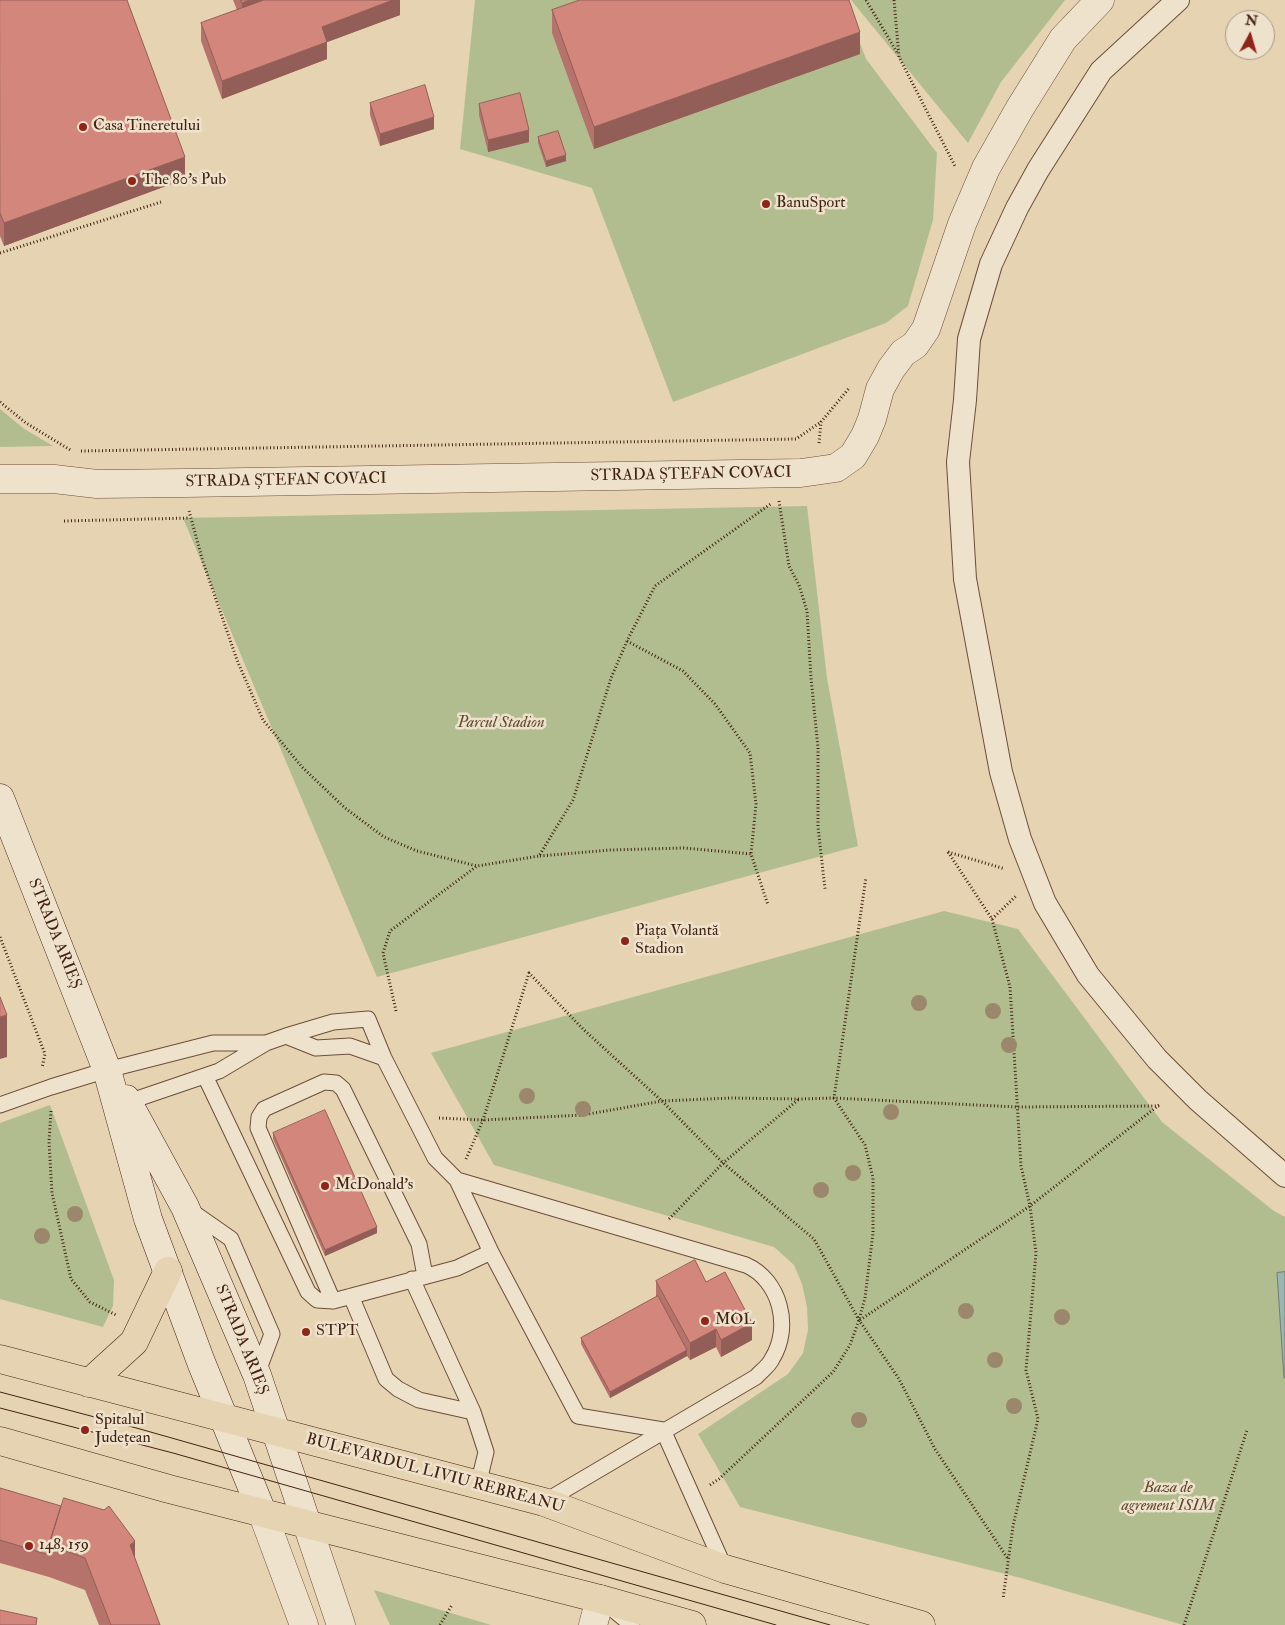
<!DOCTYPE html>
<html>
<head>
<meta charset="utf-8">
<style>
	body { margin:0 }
	#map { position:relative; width:1285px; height:1625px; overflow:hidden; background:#e6d3b2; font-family:"IM FELL Double Pica",serif }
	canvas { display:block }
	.north { position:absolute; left:1225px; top:10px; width:50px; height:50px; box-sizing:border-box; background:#efe2cd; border:1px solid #aa9582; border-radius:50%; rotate:6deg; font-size:14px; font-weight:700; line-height:20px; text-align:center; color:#422212 }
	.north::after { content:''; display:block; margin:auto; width:18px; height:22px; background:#8f2418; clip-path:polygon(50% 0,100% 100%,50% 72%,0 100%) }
</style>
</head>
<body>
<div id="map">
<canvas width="1285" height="1625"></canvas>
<div class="north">N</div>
</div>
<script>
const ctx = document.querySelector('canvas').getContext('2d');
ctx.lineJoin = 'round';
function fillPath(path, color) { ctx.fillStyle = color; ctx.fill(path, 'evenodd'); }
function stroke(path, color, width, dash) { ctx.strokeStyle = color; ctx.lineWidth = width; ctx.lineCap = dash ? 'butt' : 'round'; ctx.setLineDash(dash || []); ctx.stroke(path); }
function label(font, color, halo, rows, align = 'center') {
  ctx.font = font + ' "IM FELL Double Pica",serif'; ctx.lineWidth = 5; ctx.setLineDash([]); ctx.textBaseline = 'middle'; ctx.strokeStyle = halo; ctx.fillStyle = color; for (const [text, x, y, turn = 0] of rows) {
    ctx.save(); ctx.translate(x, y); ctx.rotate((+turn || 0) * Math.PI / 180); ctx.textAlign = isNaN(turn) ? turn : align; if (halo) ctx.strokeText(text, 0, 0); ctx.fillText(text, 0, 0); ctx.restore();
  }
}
const green = new Path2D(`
	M475,0H844L866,59L937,153L933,220L908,306L886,323L673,402L592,188L460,149Z
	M851,0H1065L1001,82L968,143Z
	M0,409L23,428L53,446L0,447Z
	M807,506L827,678L858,846L377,977L183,518Z
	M944,911L1018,929L1162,1122L1274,1211L1285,1217V1625H1183L1021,1578L740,1507L698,1434L788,1374L803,1353L808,1330L807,1307L802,1284L794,1265L774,1247L494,1165L431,1053Z
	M50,1105L114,1280L113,1306L103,1327L0,1299V1123Z
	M374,1590L491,1625H390Z`);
const water = new Path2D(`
	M1285,1272V1378H1284L1277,1273Z`);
const path = new Path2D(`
	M866,0L898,54
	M894,0L899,57L955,166
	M0,253L161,202
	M0,402L26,423L72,451
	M819,443L821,422L850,387
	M81,451L796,439L821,422
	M779,501L789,566L799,585L807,611L811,678L818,748V827L825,889
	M189,511L203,562L237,660L263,720L302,767L345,808L384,837L417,851L477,866
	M64,521L190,518
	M627,641L683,671L715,704L750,753L756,804L751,854
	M948,852L992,919L1010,987L1021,1166L1030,1206L1036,1253L1026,1370L1038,1419L1013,1526L1003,1599
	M948,852L1005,869
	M540,856L610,850L684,848L751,854L768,905
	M992,919L1016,896
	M0,937L45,1054L42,1068
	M396,1011L383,953L390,931L477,866L539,856L573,800L611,678L627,641L655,586L772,503
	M51,1111L49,1142L52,1193L71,1279L90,1302L116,1315
	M439,1118L483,1120L583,1115L662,1101L731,1098L799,1099L834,1098L1017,1107L1159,1106
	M466,1159L483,1120L529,973L584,1030L662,1101L723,1163L814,1239L859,1320L899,1379L935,1449L1008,1559
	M669,1219L723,1163L799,1099
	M860,1320L1030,1206L1159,1105
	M710,1485L719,1479L833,1372L850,1345L859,1320L865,1298L873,1233V1178L865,1145L834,1098L866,877
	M440,1625L452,1605
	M1184,1625L1247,1430`);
const service = new Path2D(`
	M286,1036L316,1048L350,1046L384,1058
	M205,1076L308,1292L317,1300L333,1301L457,1268L491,1252
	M128,1102L219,1071L266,1043L286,1036L333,1022L368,1019L384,1058L435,1158L457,1180L491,1252L578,1416L663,1430L725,1569
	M0,1105L51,1087L107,1070L213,1043H264
	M457,1180L746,1265C780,1280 792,1327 772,1359C769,1366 761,1371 756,1377L544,1502
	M191,1211L231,1239L272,1334L257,1374
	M412,1279L473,1412L486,1452L478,1485
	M351,1296L386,1379L398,1389L419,1400L473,1412
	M333,1301L258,1128L259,1117L264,1109L324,1082L336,1083L343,1089L419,1244L425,1276
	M611,1608L632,1625`);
const pedestrian = new Path2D(`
	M1178,0L1101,71L1038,170L1017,208L991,264L969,339L965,400L958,462L965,579L1001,772L1020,839L1045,903L1088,975L1157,1059L1198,1100L1285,1176`);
const minor = new Path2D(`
	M0,479H54L97,484L185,483L801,473L836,468L853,456L865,436L872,419L880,389L891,369L903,353L915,345L926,329L962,224L986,168L1020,108L1063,39L1100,0
	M262,1512L304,1625
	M307,1524L341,1625
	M593,1625L600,1599`);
const secondary = new Path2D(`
	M0,798L107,1070L148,1219L201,1362L262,1512
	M126,1099L185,1207L257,1375L307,1524`);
const primary = new Path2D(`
	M0,1359L544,1502L725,1569L921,1625
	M89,1383L134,1342L168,1271
	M0,1441L169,1489L600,1599L692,1625`);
const tram = new Path2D(`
	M0,1392L140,1429L830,1625
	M0,1408L173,1453L776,1625`);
const trees = [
	[919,1003],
	[993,1011],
	[1009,1045],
	[527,1096],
	[583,1109],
	[891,1112],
	[853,1173],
	[821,1190],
	[75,1214],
	[42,1236],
	[966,1311],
	[1062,1317],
	[995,1360],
	[1014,1406],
	[859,1420]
];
const wall = new Path2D(`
	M0,0L185,179L4,246L0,236Z
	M233,0H400V15L327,42V59L222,99L201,41V23L237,10Z
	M552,10L860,54L594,149L552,33Z
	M370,103L434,129L380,146L370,115Z
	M479,104L529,142L488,152L479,115Z
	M538,137L566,161L546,167L538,143Z
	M273,1133L377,1233L325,1256L273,1139Z
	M656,1281L706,1282L752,1340L721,1357L716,1347L690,1360L687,1356L610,1398L581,1344V1338L656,1297Z
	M0,1488L135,1560L160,1625H99L85,1590L49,1577L0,1563Z`);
const shadedWall = new Path2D(`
	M250,0H306L242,26V3Z
	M393,0H400V15L322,44V27Z
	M860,32V54L594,149V127Z
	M327,42V59L222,99V81Z
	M434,117V129L380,146V134Z
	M529,130V142L488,152V140Z
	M566,155V161L546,167V161Z
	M185,157V179L4,246V223Z
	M7,1015V1057L0,1059V1017Z
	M377,1227V1233L325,1256V1250Z
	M752,1323V1340L721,1357V1340Z
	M716,1329V1347L690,1360V1343Z
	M687,1350V1356L610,1398V1392Z
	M135,1541V1573L130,1545Z`);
const building = new Path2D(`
	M0,0H127L185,157L4,223L0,213Z
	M241,0H250L242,3Z
	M264,0H393L322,27L327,42L222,81L201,23Z
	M580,0H849L860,32L594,127L552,10Z
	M425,85L434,117L380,134L370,103Z
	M520,93L529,130L488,140L479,104Z
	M558,131L566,155L546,161L538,137Z
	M0,997L7,1015L0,1017Z
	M325,1110L377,1227L325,1250L273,1133Z
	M695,1260L706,1282L725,1272L752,1323L721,1340L716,1329L690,1343L656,1281Z
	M658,1296L687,1350L610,1392L581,1338Z
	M0,1488L61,1506L49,1545V1555L0,1540Z
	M64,1498L104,1510L109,1506L135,1541L130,1545L160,1625H111L85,1558L49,1545Z
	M0,1610L37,1618L36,1625H0Z`);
const markers = [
	[83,127,5,"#8f2418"],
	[132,181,5,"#8f2418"],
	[766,204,5,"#8f2418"],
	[625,941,5,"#8f2418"],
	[325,1186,5,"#8f2418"],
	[705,1321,5,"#8f2418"],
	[306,1332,5,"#8f2418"],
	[85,1430,5,"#8f2418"],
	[29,1546,5,"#8f2418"]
];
const poiNames = [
	["Casa Tineretului",93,127],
	["The 80's Pub",142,181],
	["BanuSport",776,204],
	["Piața Volantă",635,932],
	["Stadion",635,950],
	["McDonald's",335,1186],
	["MOL",715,1321],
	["STPT",316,1332],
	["Spitalul",95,1421],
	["Județean",95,1439],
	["148, 159",39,1546]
];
const streetNames = [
	["STRADA ȘTEFAN COVACI",691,475,-1],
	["STRADA ȘTEFAN COVACI",286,481,-1],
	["STRADA ARIEȘ",54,934,68],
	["STRADA ARIEȘ",241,1340,68],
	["BULEVARDUL LIVIU REBREANU",435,1474,15]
];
const parkNames = [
	["Parcul Stadion",501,724],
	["Baza de",1168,1489],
	["agrement ISIM",1168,1507]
];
fillPath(green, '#b1bd8f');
fillPath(water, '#99b6b4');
stroke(water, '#767b73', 1);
stroke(service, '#6b4e3a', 17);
stroke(pedestrian, '#6b4e3a', 24);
stroke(minor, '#6b4e3a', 29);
stroke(secondary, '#422212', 29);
stroke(primary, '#422212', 29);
stroke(path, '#422212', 3, [1, 2.5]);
stroke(service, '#efe2cd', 15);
stroke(pedestrian, '#efe2cd', 22);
stroke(minor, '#efe2cd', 28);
stroke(secondary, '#efe2cd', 28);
stroke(primary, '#e6d3b2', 28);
stroke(tram, '#422212', 1);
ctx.fillStyle = '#9b876b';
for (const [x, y] of trees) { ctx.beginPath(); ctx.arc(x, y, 8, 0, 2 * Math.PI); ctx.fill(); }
fillPath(wall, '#b5736b');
fillPath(shadedWall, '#935e57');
fillPath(building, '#d2867c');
stroke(building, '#935e57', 1);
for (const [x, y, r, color] of markers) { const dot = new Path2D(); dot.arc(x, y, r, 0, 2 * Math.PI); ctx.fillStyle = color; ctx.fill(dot); stroke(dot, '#efe2cd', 2); }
label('16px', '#422212', '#efe2cd', poiNames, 'left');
label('16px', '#422212', '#efe2cd', streetNames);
label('italic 16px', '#5e4931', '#efe2cd', parkNames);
</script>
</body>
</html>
